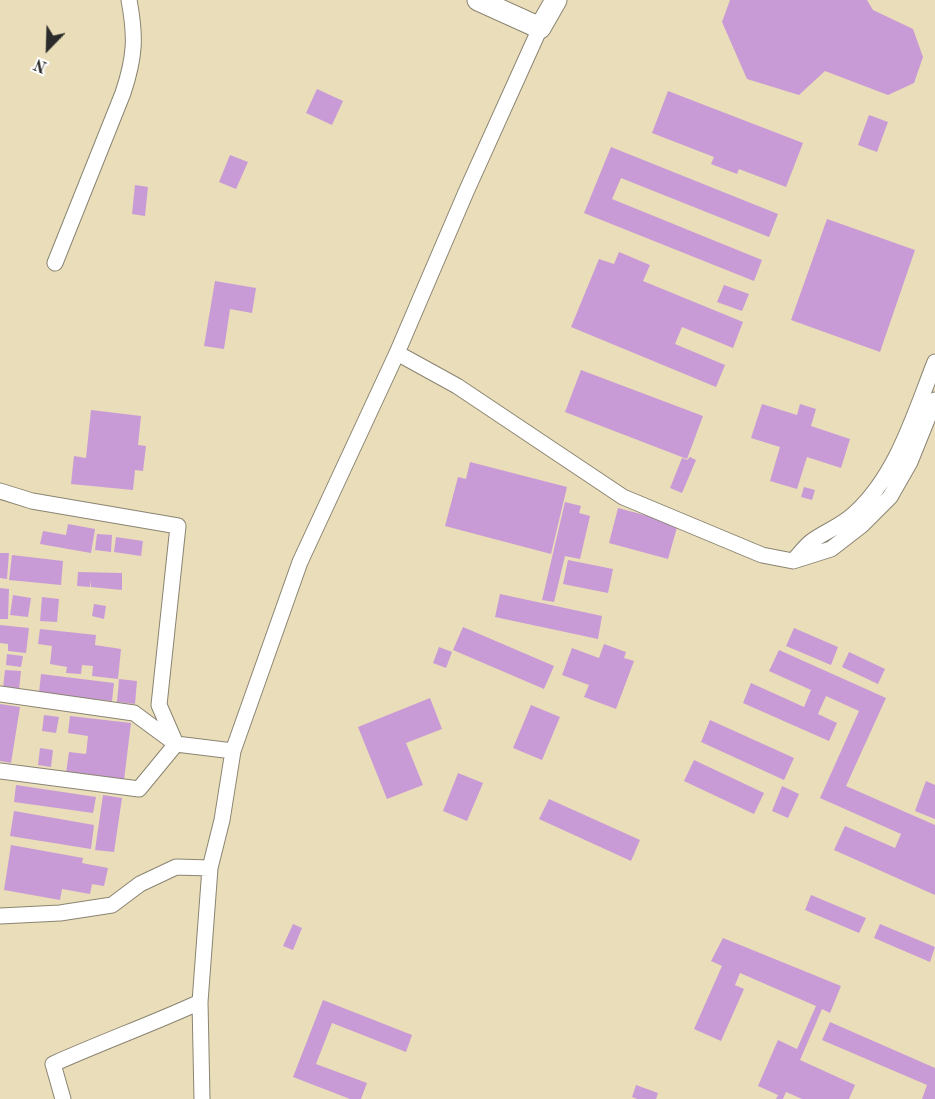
<!DOCTYPE html>
<html>
<head>
<meta charset="utf-8">
<style>
	body { margin:0 }
	#map { position:relative; width:935px; height:1099px; overflow:hidden; background:#eaddb9; font-family:"Old Standard TT",serif }
	canvas { display:block }
	.north { position:absolute; left:18px; top:18px; width:60px; height:60px; -webkit-text-stroke:4px #fff; paint-order:stroke; rotate:203deg; font-size:16px; font-weight:700; line-height:24px; text-align:center; color:#2b2b2b }
	.north::after { content:''; display:block; margin:auto; width:21px; height:27px; background:#2b2b2b; clip-path:polygon(50% 0,100% 100%,50% 72%,0 100%) }
</style>
</head>
<body>
<div id="map">
<canvas width="935" height="1099"></canvas>
<div class="north">N</div>
</div>
<script>
const ctx = document.querySelector('canvas').getContext('2d');
ctx.lineJoin = 'round';
function fillPath(path, color) { ctx.fillStyle = color; ctx.fill(path, 'evenodd'); }
function stroke(path, color, width, dash) { ctx.strokeStyle = color; ctx.lineWidth = width; ctx.lineCap = dash ? 'butt' : 'round'; ctx.setLineDash(dash || []); ctx.stroke(path); }
const building = new Path2D(`
	M730,0H867L873,10L913,29L923,57L914,83L888,95L825,71L799,95L747,79L722,22Z
	M317,89L343,101L332,125L306,113Z
	M668,91L803,143L786,187L739,169L737,174L711,164L714,157L652,133Z
	M869,115L888,122L877,152L858,145Z
	M611,147L778,214L769,237L621,178L612,199L762,260L754,281L584,213Z
	M230,155L248,162L236,189L219,182Z
	M135,185L148,187L145,216L132,214Z
	M827,219L915,250L880,352L791,320Z
	M619,252L650,265L643,281L743,322L733,348L682,327L675,344L725,365L716,387L571,327L599,259L614,264Z
	M215,281L256,288L252,313L230,309L224,349L204,346Z
	M724,285L749,294L742,311L717,302Z
	M581,370L703,416L687,459L565,412Z
	M762,404L797,415L800,404L816,409L811,426L850,439L841,468L807,457L797,489L770,481L780,447L751,438Z
	M91,410L141,416L138,445L146,446L143,471L135,470L133,490L71,484L74,456L86,458Z
	M690,457L696,460L682,493L670,488L682,458L687,460Z
	M470,462L567,487L551,554L445,526L458,477L466,479Z
	M804,487L815,490L812,500L801,497Z
	M565,502L581,506L579,513L590,516L580,559L565,556L554,602L542,600Z
	M618,508L678,524L668,559L609,543Z
	M68,524L95,529L91,553L40,544L43,531L66,535Z
	M97,534L112,535L111,552L95,550Z
	M116,537L143,541L141,556L114,552Z
	M0,553H9L7,579L0,578Z
	M12,555L63,561L61,585L9,580Z
	M568,560L613,569L608,593L563,584Z
	M78,572L122,573V590L91,587V580L90,587L77,586Z
	M0,588L9,589L8,619H0Z
	M500,594L602,616L598,639L495,617Z
	M13,595L31,598L28,617L10,615Z
	M42,597L59,599L57,622L40,621Z
	M94,604L106,606L104,619L92,616Z
	M0,625L29,628L26,653L8,651V644L0,643Z
	M463,627L554,666L544,689L453,650Z
	M794,628L838,647L831,665L786,646Z
	M40,629L96,635L95,645L121,649L118,679L92,676L93,666L82,665L81,674L66,673L67,667L50,664L52,646L38,644Z
	M604,644L626,652L624,658L634,661L616,709L584,697L589,685L562,675L572,648L599,658Z
	M439,647L452,652L446,668L433,663Z
	M779,650L886,698L846,786L935,825V895L834,850L845,826L895,848L901,834L820,798L859,711L826,696L818,714L837,723L829,741L743,703L751,683L804,707L811,690L769,671Z
	M849,652L885,669L878,684L842,667Z
	M7,654L23,656L21,667L6,665Z
	M5,670L21,671L19,690L3,688Z
	M41,674L114,683L112,701L39,693Z
	M119,679L137,681L135,704L117,702Z
	M430,698L442,729L406,743L423,785L387,799L358,727Z
	M0,704L20,707L11,763L0,761Z
	M531,705L560,717L542,760L513,748Z
	M44,715L59,717L56,733L42,731Z
	M70,716L131,723L124,780L66,773L69,752L86,754L88,736L68,733Z
	M710,720L794,758L784,780L701,742Z
	M40,748L53,750L51,767L38,765Z
	M694,760L764,793L754,814L684,781Z
	M458,773L483,783L467,821L443,811Z
	M926,781L935,785V819L915,811Z
	M16,785L96,797L93,813L14,802Z
	M782,786L799,794L788,818L772,811Z
	M103,795L122,798L114,852L95,850Z
	M549,799L640,840L631,861L539,819Z
	M14,811L94,825L91,849L10,836Z
	M11,845L83,858L82,863L108,868L104,886L92,884L90,894L62,889L60,900L4,890Z
	M811,895L866,918L859,933L805,910Z
	M293,924L302,928L293,950L283,946Z
	M880,924L935,947L930,962L874,938Z
	M723,938L841,986L830,1013L822,1009L800,1060L855,1085L849,1099H802L786,1092L783,1099H776L778,1095L758,1086L778,1040L797,1049L816,1006L740,973L735,985L744,989L721,1041L694,1029L722,966L711,961Z
	M323,1000L412,1035L406,1052L332,1023L316,1064L367,1083L361,1099H350L293,1077Z
	M830,1022L935,1068V1099H922L927,1085L822,1040Z
	M636,1085L658,1093L656,1099H637L632,1097Z`);
const street = new Path2D(`
	M55,263L123,93C135,57 136,37 129,0
	M397,353L457,386L623,497L762,555L793,561L831,549L862,525L890,497L910,462L935,400
	M0,491L32,501L178,526L159,705L176,744L233,751
	M793,561C799,555 805,546 812,541C826,531 841,526 854,514C897,475 914,415 935,362
	M0,694L134,713L176,744L139,789L0,771
	M0,916L60,913L112,905L140,884L176,867L210,868
	M63,1099L53,1064C102,1042 152,1024 200,1002
	M202,1099L200,1002L210,868L222,820L233,751L300,562L397,353L466,192L540,28`);
const secondary = new Path2D(`
	M478,0L540,28L556,0`);
fillPath(building, '#c89bd6');
stroke(street, '#8a8472', 17);
stroke(secondary, '#8a8472', 23);
stroke(street, '#fff', 15);
stroke(secondary, '#fff', 21);
</script>
</body>
</html>
